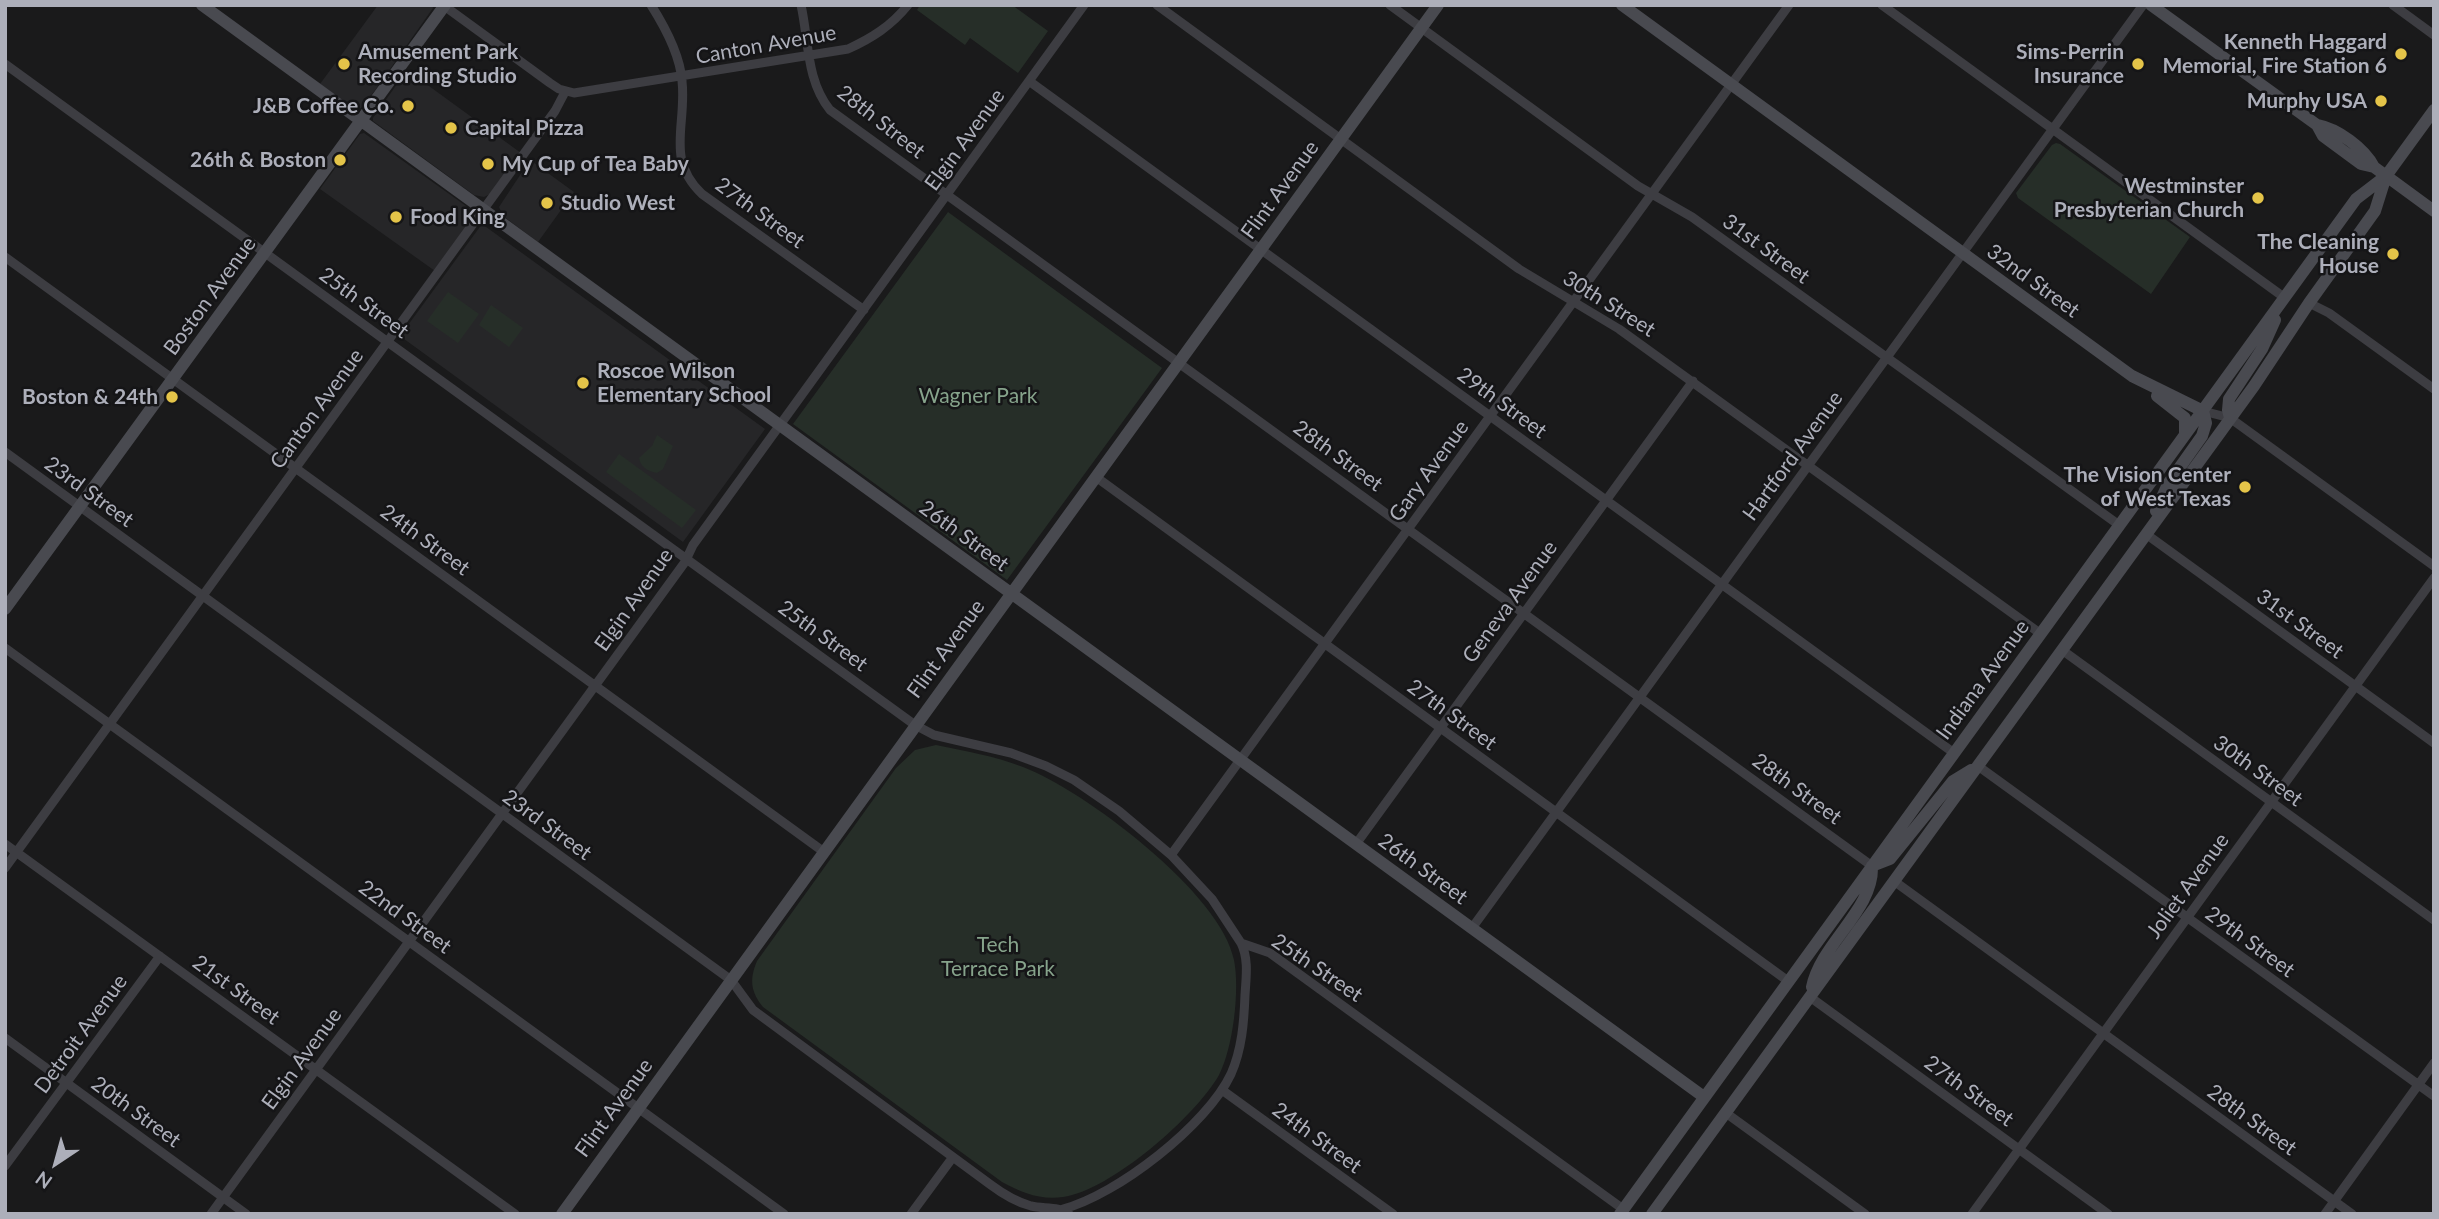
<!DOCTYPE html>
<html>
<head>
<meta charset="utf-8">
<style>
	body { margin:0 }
	#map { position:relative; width:2439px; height:1219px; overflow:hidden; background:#1a1a1b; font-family:Lato,sans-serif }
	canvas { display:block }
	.frame { position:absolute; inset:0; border:7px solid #adafba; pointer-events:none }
	.north { position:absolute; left:21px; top:1128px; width:70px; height:70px; -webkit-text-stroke:5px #151517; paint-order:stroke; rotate:216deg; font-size:19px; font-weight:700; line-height:28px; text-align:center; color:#adafba }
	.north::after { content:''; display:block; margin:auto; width:24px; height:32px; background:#adafba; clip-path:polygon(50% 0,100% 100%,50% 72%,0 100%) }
</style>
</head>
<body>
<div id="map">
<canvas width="2439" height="1219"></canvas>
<div class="frame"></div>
<div class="north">N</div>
</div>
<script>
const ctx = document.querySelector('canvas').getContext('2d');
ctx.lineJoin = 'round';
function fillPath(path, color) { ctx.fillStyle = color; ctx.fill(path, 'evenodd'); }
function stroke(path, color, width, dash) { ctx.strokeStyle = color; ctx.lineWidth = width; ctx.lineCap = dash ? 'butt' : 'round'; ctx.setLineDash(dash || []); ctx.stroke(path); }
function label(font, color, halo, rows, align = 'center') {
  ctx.font = font + ' Lato,sans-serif'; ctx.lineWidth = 5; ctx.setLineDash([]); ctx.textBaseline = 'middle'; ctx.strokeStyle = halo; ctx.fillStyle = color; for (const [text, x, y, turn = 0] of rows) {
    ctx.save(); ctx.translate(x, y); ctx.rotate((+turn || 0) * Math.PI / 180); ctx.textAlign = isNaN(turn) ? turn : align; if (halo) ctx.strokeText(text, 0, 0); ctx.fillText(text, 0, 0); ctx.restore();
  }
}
const built = new Path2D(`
	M378,5H432L433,8L376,89L361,108L357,110L320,84Z
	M407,70L521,153L490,194L484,197L474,195L373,121V118Z
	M364,133L473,211L475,215L435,271L320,189L360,134Z
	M530,160L574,192L538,242L503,216L499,207Z
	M482,224L765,429L683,542L400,336Z`);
const green = new Path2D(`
	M920,5H1012L1048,31L1018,73L970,38L965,45L917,10Z
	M2056,143L2060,144L2190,237L2151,294L2018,198L2016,193L2052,145Z
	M948,212L1162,368L1007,580L793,424Z
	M448,292L479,314L458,343L427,321Z
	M491,305L523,328L509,347L479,325Z
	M657,435L673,446L663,469L657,473C648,471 641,468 639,458L652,446Z
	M619,454L696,510L682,528L606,472Z
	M936,745C965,751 995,756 1023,767C1084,790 1222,894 1234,960C1240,990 1233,1048 1219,1075C1196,1116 1110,1191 1063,1197C1040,1200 1022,1193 1002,1182L763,1007C751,992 749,980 757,961L896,768L915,750Z`);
const street = new Path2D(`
	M443,5L550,83L559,89L574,93L848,49C872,38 891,26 908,5
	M651,5C665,27 680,54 682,81C687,125 665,159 702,194L864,310
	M801,5C809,41 806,80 830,110L1872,866
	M1157,5L1519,269L1619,329L2041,634
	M1390,5L1638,186L1692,217L2119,525
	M1882,5L2285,298
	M2393,5L2434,35
	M5,64L915,725L934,735L1011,753L1046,766L1074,780L1119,811L1171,855L1212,899L1241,943L1270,953L1623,1209
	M1029,81L1954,753
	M5,257L824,852
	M2309,303L2329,313L2434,389
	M2203,411L2230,418L2434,566
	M5,452L731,980L753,1010L991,1185C1003,1194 1016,1202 1031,1206C1044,1209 1059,1206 1069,1214
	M1096,477L1788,981
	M2146,534L2434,743
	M5,648L784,1214
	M2062,650L2434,920
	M1978,766L2434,1096
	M5,844L515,1214
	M1356,844L1693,381
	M1171,855L1789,5
	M5,868L555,111L565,92
	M1894,881L2352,1214
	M1472,928L2143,5
	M1810,997L2108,1214
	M5,1038L246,1214
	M1222,1090L1393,1214
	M1726,1113L1865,1214
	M5,1166L160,956
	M1063,1209C1117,1195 1207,1125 1231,1074C1242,1049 1244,1022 1245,995C1246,978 1249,959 1241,943
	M211,1214L685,562L693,545L1084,5
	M911,1214L953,1157
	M1972,1214L2434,578
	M2325,1214L2434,1063`);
const secondary = new Path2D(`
	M202,5L1704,1097
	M1622,5L2132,376L2203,411L2206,423L2202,436L2168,484L2156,511
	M2151,5L2317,125L2323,136L2361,164L2374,167L2434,211
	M2317,125C2338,129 2364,148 2374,167
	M2157,396L2185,418V434
	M2230,418L2228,410L2229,399L2262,349L2275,320
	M5,609L445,5
	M1812,987C1821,943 1874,910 1872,866L1890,859L1953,781L1971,770
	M562,1214L1438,5
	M1620,1214L2356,199L2386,176L2434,110
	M1652,1214L2254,386L2309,303L2375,211L2386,176`);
const markers = [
	[2401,54,7,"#e4c449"],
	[344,64,7,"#e4c449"],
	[2138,64,7,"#e4c449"],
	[2381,101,7,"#e4c449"],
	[408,106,7,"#e4c449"],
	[451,128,7,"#e4c449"],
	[340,160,7,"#e4c449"],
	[488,164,7,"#e4c449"],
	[2258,198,7,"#e4c449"],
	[547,203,7,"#e4c449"],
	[396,217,7,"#e4c449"],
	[2393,254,7,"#e4c449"],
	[583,383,7,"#e4c449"],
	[172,397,7,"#e4c449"],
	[2245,487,7,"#e4c449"]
];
const poiNames = [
	["Kenneth Haggard",2387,42],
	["Memorial, Fire Station 6",2387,66],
	["Amusement Park",358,52,"left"],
	["Recording Studio",358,76,"left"],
	["Sims-Perrin",2124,52],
	["Insurance",2124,76],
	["Murphy USA",2367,101],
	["J&B Coffee Co.",394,106],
	["Capital Pizza",465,128,"left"],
	["26th & Boston",326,160],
	["My Cup of Tea Baby",502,164,"left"],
	["Westminster",2244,186],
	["Presbyterian Church",2244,210],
	["Studio West",561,203,"left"],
	["Food King",410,217,"left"],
	["The Cleaning",2379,242],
	["House",2379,266],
	["Roscoe Wilson",597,371,"left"],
	["Elementary School",597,395,"left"],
	["Boston & 24th",158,397],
	["The Vision Center",2231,475],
	["of West Texas",2231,499]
];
const streetNames = [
	["Canton Avenue",766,45,-10],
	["28th Street",881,122,38],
	["Elgin Avenue",965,140,-54],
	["Flint Avenue",1280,190,-54],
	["27th Street",760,213,36],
	["31st Street",1766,249,36],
	["32nd Street",2033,281,36],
	["Boston Avenue",210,296,-54],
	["25th Street",364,303,36],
	["30th Street",1609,304,32],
	["29th Street",1502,403,36],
	["Canton Avenue",317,409,-54],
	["28th Street",1338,456,36],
	["Hartford Avenue",1793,456,-54],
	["Gary Avenue",1429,471,-54],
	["23rd Street",89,492,36],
	["26th Street",964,536,36],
	["24th Street",425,540,36],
	["Elgin Avenue",634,600,-55],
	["Geneva Avenue",1510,602,-54],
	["31st Street",2300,624,36],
	["25th Street",823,636,36],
	["Flint Avenue",946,649,-54],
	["Indiana Avenue",1983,680,-54],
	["27th Street",1452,715,36],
	["30th Street",2258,771,36],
	["28th Street",1797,789,36],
	["23rd Street",547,825,36],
	["26th Street",1423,869,36],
	["Joliet Avenue",2188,886,-54],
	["22nd Street",405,917,36],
	["29th Street",2250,942,36],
	["25th Street",1317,968,34],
	["21st Street",236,990,36],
	["Detroit Avenue",81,1034,-54],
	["Elgin Avenue",302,1059,-54],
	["27th Street",1969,1091,36],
	["Flint Avenue",614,1108,-54],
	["20th Street",136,1112,36],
	["28th Street",2252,1120,36],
	["24th Street",1317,1138,36]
];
const parkNames = [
	["Wagner Park",978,396],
	["Tech",998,945],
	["Terrace Park",998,969]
];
fillPath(built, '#262628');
fillPath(green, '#262e28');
stroke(street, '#3d3d42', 9);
stroke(secondary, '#494a50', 12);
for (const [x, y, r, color] of markers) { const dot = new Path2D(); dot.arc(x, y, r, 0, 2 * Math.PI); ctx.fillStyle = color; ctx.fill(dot); stroke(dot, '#151517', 2.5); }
label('bold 21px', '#adafba', '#151517', poiNames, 'right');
label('21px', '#adafba', '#151517', streetNames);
label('21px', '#86a38b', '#151517', parkNames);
</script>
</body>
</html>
